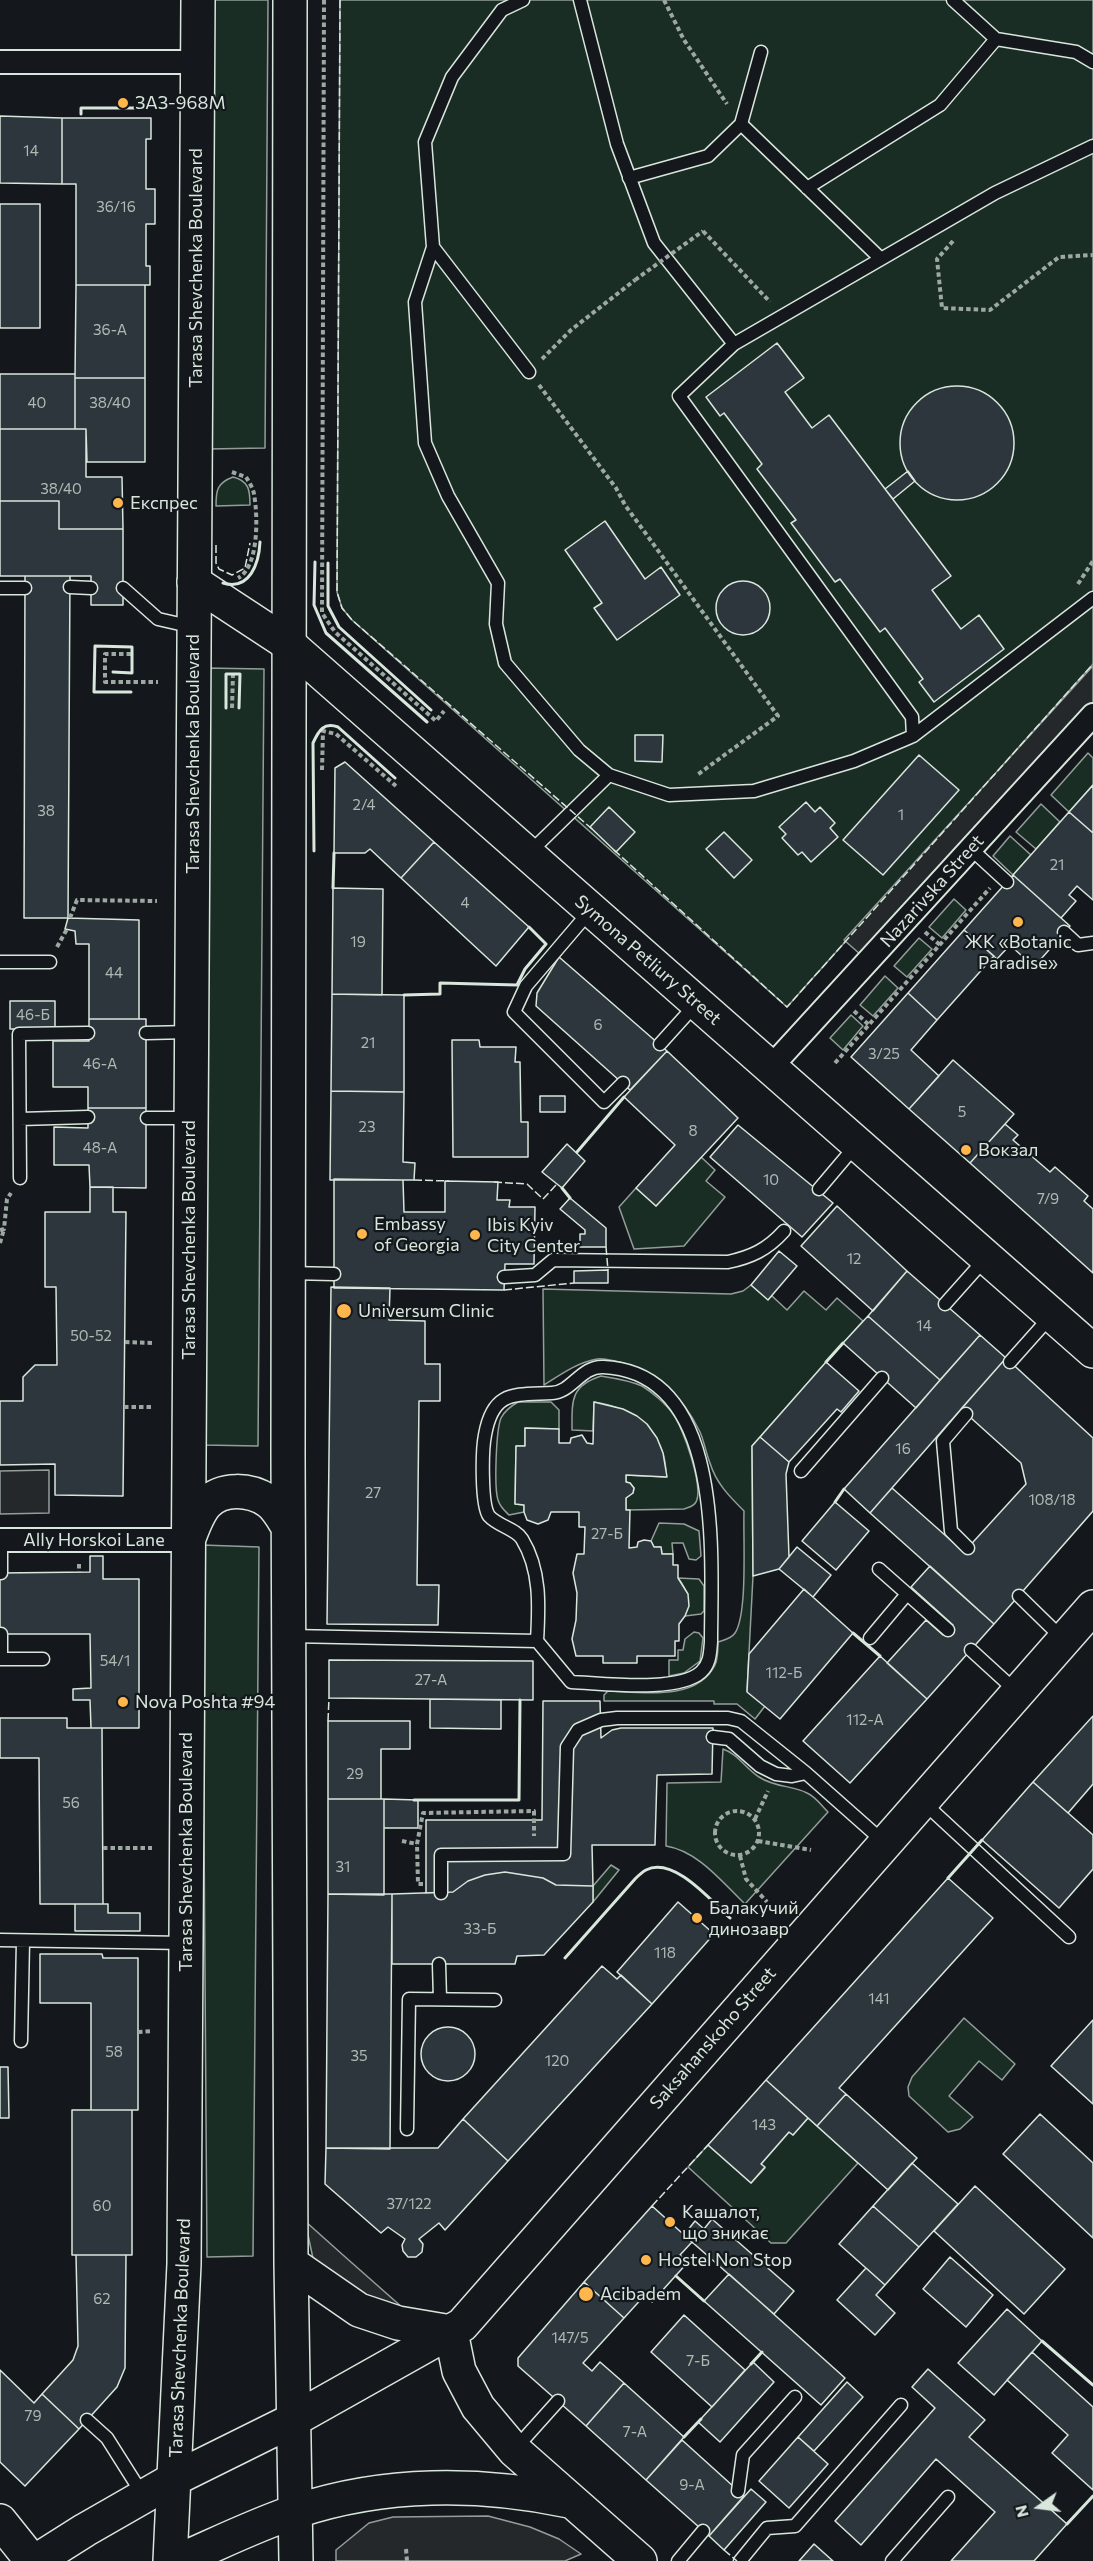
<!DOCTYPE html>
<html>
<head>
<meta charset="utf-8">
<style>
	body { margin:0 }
	#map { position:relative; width:1093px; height:2561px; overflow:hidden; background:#14181c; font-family:Commissioner,sans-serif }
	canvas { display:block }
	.north { position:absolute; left:1009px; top:2477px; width:60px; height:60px; -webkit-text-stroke:4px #14181c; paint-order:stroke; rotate:256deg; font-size:16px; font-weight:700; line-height:24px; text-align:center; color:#d8e6dc }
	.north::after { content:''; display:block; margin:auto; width:21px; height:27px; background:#d8e6dc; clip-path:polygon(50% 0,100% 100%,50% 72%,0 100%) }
</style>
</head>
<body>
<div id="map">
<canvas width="1093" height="2561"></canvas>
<div class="north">N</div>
</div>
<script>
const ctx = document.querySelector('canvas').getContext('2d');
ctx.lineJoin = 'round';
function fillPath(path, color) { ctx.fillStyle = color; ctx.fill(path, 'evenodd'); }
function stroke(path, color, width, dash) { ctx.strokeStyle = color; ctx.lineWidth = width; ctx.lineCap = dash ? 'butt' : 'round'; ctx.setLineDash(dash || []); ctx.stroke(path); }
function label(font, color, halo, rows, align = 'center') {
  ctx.font = font + ' Commissioner,sans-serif'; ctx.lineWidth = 4.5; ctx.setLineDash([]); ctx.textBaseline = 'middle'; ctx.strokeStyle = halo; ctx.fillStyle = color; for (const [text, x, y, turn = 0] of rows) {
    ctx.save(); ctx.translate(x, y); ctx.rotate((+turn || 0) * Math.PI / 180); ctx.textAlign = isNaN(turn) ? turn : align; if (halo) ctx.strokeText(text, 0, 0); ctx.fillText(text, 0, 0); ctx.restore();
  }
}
const green = new Path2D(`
	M211,0H268L265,448L208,449Z
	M340,0H1093V664L787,1007L352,620L342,608L337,592Z
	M233,477C249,481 250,490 250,505L216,506C216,490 217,483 233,477Z
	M205,668L264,669L258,1446L203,1445Z
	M1088,753L1093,758V785L1069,812L1051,795Z
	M1041,804L1060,822L1036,849L1016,832Z
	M1010,836L1031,855L1013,875L993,856Z
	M954,899L966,910L942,938L929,927Z
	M919,938L932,949L907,977L894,966Z
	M885,976L898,988L873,1016L860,1005Z
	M851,1015L863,1026L843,1050L830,1038Z
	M701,1157L715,1170L706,1181L725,1197L684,1246L634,1249L619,1207L636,1188L656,1206Z
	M751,1285L768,1299L772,1296L787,1310L804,1291L826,1310L837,1298L863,1321L752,1446L753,1576L747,1691L765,1706L755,1719L737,1704H714V1701H604V1695L608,1691C641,1692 697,1702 715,1665C718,1659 718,1649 718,1642C724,1640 731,1639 735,1633C748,1614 743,1536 744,1511C729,1496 716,1483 710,1463C706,1453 704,1441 700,1432C683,1396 654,1369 615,1361C610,1360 603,1358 597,1359C578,1362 560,1375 544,1385L543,1289L731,1294L743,1291Z
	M601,1376C614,1378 629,1380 642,1386C652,1392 666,1404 673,1414C683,1427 704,1487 696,1502C693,1507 689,1507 684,1509L626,1510V1498L633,1493L634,1488L630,1483L626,1482V1475L666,1477C667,1433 635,1408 594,1402L593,1431L572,1430C572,1401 570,1386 601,1376Z
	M518,1402H551L559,1410V1429L525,1428V1446H516L515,1504L524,1505V1512L509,1515C504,1510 500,1507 498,1500C494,1488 496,1430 501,1418C505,1410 511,1406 518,1402Z
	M659,1523L684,1524L699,1531L701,1556L696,1560L689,1559L683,1543H672L673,1554H662L661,1547H654L651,1541Z
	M202,1545L259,1547L253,2256L207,2257Z
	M678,1578L699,1579L704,1586V1611L701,1614L685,1616C690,1601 688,1591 678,1578Z
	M694,1632L699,1633L703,1638L700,1661L684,1673L669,1676V1660H678V1650H683L685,1639Z
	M723,1749C738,1754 745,1768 759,1777C776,1788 792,1785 807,1793C815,1796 822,1806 828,1812L745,1904C722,1882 698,1851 666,1846L667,1783L721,1782Z
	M611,1865L619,1870L593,1902V1886Z
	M964,2018L1015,2064L1002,2080L979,2061L949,2096L973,2117L960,2129L948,2132L909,2096L908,2087L912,2077Z
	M808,2118L858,2163L786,2243H771L688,2167L708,2145L751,2183L765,2168L761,2164L789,2132L793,2135Z`);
const parking = new Path2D(`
	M1093,666V715L869,962L844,940Z
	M49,1470V1513L0,1514V1471Z
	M305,2221L343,2255L403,2308L373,2305L314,2263Z
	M488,2516L530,2527L559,2539L581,2554L565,2561H336V2550L369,2523L393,2517Z`);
const building = new Path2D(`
	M0,116L62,118V184L0,183Z
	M62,118H151V139H146V189H155V224H146V266H150V285H76V184H62Z
	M0,204H40V328H0Z
	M76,285H145V378H75Z
	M777,343L804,378L785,392L812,428L829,415L951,576L932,590L961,629L979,615L1004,649L934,702L919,682L923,679L885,628L880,632L840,579L835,582L791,523L796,520L757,469L762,464L724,413L720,416L706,397Z
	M0,374H75V429H0Z
	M75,378H145V462H87L86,429H75Z
	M900 443a57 57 0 1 1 114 0a57 57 0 1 1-114 0Z
	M0,429H86V477H122L123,529H59V501H0Z
	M908,471L915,481L893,499L885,489Z
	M0,501H59V529H123V605H91V576H0Z
	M605,521L645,579L661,567L680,595L617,640L594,608L602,603L565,550Z
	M25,576H70L68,918H24Z
	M716 608a27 27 0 1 1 54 0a27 27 0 1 1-54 0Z
	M635,735H663L662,762L635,761Z
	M919,755L959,790L883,875L843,840Z
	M345,762L434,842L401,878L370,849L365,853H334L335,768Z
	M1093,785V833L1069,812Z
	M806,802L815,812L820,807L835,823L830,828L838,837L811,862L802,852L798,855L782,838L786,834L779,827Z
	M609,807L635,832L616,852L590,827Z
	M1069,812L1093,833V900L1077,886L1069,895L1076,901L1061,918L1013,875Z
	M724,832L752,860L734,878L706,849Z
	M434,842L529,927L496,966L401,878Z
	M1013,875L1070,926L1034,967L1010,945L997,959L964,930Z
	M333,888L383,889L382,995L332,994Z
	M68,918L139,920V1019H89V944H76L75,931L65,929Z
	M964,930L994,956L937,1020L908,993Z
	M559,957L667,1051L630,1090L536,1006L537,993Z
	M908,993L937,1020L911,1050L939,1076L909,1109L851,1057Z
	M332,994L404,995V1092L331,1091Z
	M10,1001H55V1029H10Z
	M89,1019H146V1108H88V1087H53V1041H89Z
	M452,1040H479L480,1047H516L515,1062H520L521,1122H528V1157H453Z
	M667,1051L738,1118L656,1206L636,1188L675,1145L624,1097Z
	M953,1060L1014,1114L970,1163L909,1109Z
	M331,1091L404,1092L403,1162L415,1163L414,1180H330Z
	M540,1096H565V1112H540Z
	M88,1108H146V1188L90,1187L89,1165H54V1127L88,1128Z
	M1005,1124L1018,1135L1013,1140L1050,1172L1055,1167L1088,1196L1084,1201L1093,1209V1273L970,1163Z
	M738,1125L833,1203L802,1237L710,1157Z
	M567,1144L585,1161L562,1188L542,1172Z
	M334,1179L403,1180L404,1212H445V1181L498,1182L497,1200H510L509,1207H535L534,1264H505L504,1290L334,1288Z
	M90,1187H113V1212H126L123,1496L55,1495V1464L0,1465V1401H23V1377L35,1365H57L56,1287H45V1212H90Z
	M570,1198L606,1228V1247H580V1234H585V1230L560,1209Z
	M837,1206L907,1271L873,1311L801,1246Z
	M779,1251L797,1266L768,1300L751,1285Z
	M608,1270V1283H574V1271Z
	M907,1271L980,1335L940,1380L868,1316Z
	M331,1287L390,1288L389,1320L425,1321V1364H440V1401H419L417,1585H439L438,1625L327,1624Z
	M868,1316L940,1380L916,1408L843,1343Z
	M980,1335L1006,1358L870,1513L844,1489Z
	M1006,1358L1093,1438V1511L994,1624L870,1513L892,1488L964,1552L1026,1484L1021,1463L961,1409Z
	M826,1362L859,1391L841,1412L837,1409L789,1462L760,1437Z
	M594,1402L623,1409L637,1416L647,1424L657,1438L663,1453L667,1477L626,1475V1482L630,1483L634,1488L633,1493L626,1498V1510H630L629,1548L637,1547L638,1542L644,1540L651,1541L654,1547H661L662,1554H673V1565H678V1578L688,1594L689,1606L685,1616L679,1624V1641H675V1656H637V1663H603V1656H576L572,1639L576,1620L577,1593L573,1573L577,1554H584L585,1527H579V1512H551L548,1520L538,1524L527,1520L524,1512V1505L515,1504L516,1446H525V1428L559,1429V1443H570L571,1438L582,1435L587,1443L593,1444Z
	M760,1437L789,1462L786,1474L789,1557L779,1569L753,1576L752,1446Z
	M835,1502L869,1531L836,1570L802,1541Z
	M797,1547L831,1575L813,1597L779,1569Z
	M90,1556H103V1579H139V1728H91L90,1700H73V1689L91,1688L90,1634H0V1573L90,1572Z
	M930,1566L994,1624L927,1699L887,1663L926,1620L943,1635L953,1625L911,1587Z
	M804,1589L853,1633L780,1719L747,1692L749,1654Z
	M880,1656L927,1699L850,1783L803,1741Z
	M329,1660L533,1661V1700L329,1698Z
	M430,1699L501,1700V1729L430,1728Z
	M543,1701H600L601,1738L612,1730L621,1728H713L712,1774L657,1775L655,1845H592L593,1886L556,1885L543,1878L505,1872L485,1875L468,1881L453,1892L426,1893V1820H542Z
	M1093,1716V1784L1068,1813L1033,1782Z
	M0,1718H67V1728H102L103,1904H40L39,1758H0Z
	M328,1721H410V1749H381V1799H328Z
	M1033,1782L1093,1835V1869L1059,1908L982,1840Z
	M328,1799H384V1895L328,1894Z
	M384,1799L418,1800V1828H384Z
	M505,1872L543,1878L556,1885L593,1886V1902L544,1955L517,1956L515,1964H392V1894L453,1892L468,1881L485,1875Z
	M948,1878L993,1918L839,2088L846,2094L817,2126L766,2080Z
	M328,1894H392L390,2149L326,2148Z
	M678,1902L714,1934L652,2004L617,1972Z
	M75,1904H108V1913H140V1931H75Z
	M40,1954H102L103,1958H138V2110H91V2003H40Z
	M602,1966L617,1979L621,1975L652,2004L508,2161L463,2119Z
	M1093,2020V2104L1051,2066Z
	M421 2054a27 27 0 1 1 54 0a27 27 0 1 1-54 0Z
	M0,2067H8L9,2118H0Z
	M766,2080L808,2118L793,2135L789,2132L761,2164L765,2167L751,2183L708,2145Z
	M846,2094L917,2158L888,2190L817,2126Z
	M72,2110H132V2255H72Z
	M1040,2114L1093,2163V2238L1003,2154Z
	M463,2119L508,2161L445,2230L439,2223L419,2239L423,2244L422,2252L416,2257H408L403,2251L402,2245L405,2239L388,2227L381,2233L325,2184L326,2148H438Z
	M912,2163L958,2204L919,2247L873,2206Z
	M975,2186L1065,2269L1024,2314L934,2231Z
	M652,2206L692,2242L680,2255L688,2262L652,2302L645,2295L624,2318L584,2282Z
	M873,2206L919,2247L885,2285L839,2244Z
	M712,2219L794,2291L774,2314L684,2235L695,2221L704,2229Z
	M76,2255H126L125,2368L117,2387L79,2429L42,2394L73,2360L78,2346Z
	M950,2257L993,2295L966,2327L923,2289Z
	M866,2268L885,2285L876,2295L895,2313L875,2335L837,2300Z
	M729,2274L845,2378L821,2405L704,2301Z
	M584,2282L624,2318L583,2363L592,2371L600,2362L624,2383L586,2426L518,2366V2358Z
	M1007,2309L1042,2341L994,2395L958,2363Z
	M684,2315L745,2370L712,2407L651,2352Z
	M1032,2352L1093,2407V2490L1052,2453L1068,2435L1007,2380Z
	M753,2362L774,2382L720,2442L698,2422Z
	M928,2369L985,2420L969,2437L1067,2524L1034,2561H951L995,2512L936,2459L861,2545L835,2521L935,2408L912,2387Z
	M0,2370L34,2403L42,2394L79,2429L25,2486L0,2462Z
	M847,2382L863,2397L814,2451L798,2437Z
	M624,2383L684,2437L646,2480L586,2426Z
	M798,2437L828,2464L789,2508L759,2481Z
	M682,2440L744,2496L709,2536L646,2480Z
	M751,2489L766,2502L724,2550L709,2536Z
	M814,2544L833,2561H799Z`);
const path = new Path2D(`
	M324,0L322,613L335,632L436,721L444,711
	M664,0L684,40L727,104
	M703,231L770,302
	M953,241L937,259L942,308L990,310L1059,257L1093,255
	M542,359L571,330L635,280
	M539,385L616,488L625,505L778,716L697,775
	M232,472L246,477C249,482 253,488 254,494C258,516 259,567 238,578
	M1078,584L1093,561
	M131,654H105V682H158
	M232,708L233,674
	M322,770L323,731L336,734L396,786
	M70,918L77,900L157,901
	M925,932L940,945
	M57,947L67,929
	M854,1011L869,1025
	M835,1063L990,888
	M0,1230L4,1229L7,1199L11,1193
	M0,1243L4,1229
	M125,1342L154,1343
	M124,1407H154
	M79,1564V1572
	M715 1833a22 22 0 1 1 44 0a22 22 0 1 1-44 0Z
	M755,1819L768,1791
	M402,1841L417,1844
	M758,1841L811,1850
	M103,1848H152
	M740,1856L746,1879L767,1902
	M423,1884H418L417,1844L423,1813L534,1811V1836
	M138,2032L152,2031
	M406,2549L407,2561`);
const lane = new Path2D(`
	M523,0L502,10L452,77L425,142L433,247L415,302L425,443L448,496L498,583L496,624L505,663L579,750L609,775
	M953,0L996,39L1076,52L1093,62
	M741,124L881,259L995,193L1093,146
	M629,178L708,156L741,124L761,52
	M807,188L940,105L996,39
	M433,247L529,372
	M734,344L881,259
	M70,587L91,588
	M0,588H25
	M123,588L158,619L193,627
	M913,736L1093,598
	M970,848L1007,882
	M528,854L609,775L669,795L754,791L854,761L913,736L912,717L679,396L734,344L654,243L617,144L580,0
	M590,911L526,986L514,1012L604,1102L623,1083
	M1064,932L1078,945L1093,943
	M0,962H50
	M146,1033L190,1032
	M660,1044L697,1003
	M147,1118H188
	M20,1119L88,1117
	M20,1178L19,1034L88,1033
	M819,1189L857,1144
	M289,1273L334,1274
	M504,1277L535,1275L553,1260L728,1262C751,1257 767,1250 784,1231
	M945,1304L986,1258
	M1010,1362L1051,1316
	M966,1414L943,1441L951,1531L968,1548
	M801,1471L882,1378
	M879,1569L948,1630
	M1,1573V1540
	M1019,1596L1063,1639
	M1,1634V1659H43
	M290,1636L537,1641L571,1682C602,1683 678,1693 701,1672C710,1664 710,1653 711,1642C711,1558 726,1372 603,1367C581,1366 572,1392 552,1393C514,1395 493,1390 485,1435C482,1450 481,1505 489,1516C498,1526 516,1529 522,1539C541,1570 539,1606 537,1641
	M870,1638L907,1594
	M971,1650L1017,1692
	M713,1737L729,1739L760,1766L776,1774L792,1776L806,1773
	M923,1802L1069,1937
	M441,1893V1855L564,1854L567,1747L578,1730L601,1720L617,1718H728L741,1721L806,1773L885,1843
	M0,1940L185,1943
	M439,1964L440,1999
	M21,2041L23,1941
	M407,2129L409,1999L495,2000
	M87,2420L107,2438L143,2495
	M515,2449L558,2401
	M738,2491L743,2455L795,2397
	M678,2561L703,2531
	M740,2561L767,2528L795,2526L901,2405
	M892,2561L948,2497`);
const street = new Path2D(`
	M0,62H197
	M771,1067L1093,715
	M0,1540H188`);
const secondary = new Path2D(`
	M194,582L290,645L1093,1351
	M0,2521L32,2561
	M36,2561L85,2530L174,2479`);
const primary = new Path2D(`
	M290,0L288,1454L291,2263L296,2561
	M189,1538C193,1527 198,1513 206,1504C222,1487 250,1489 268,1501C277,1507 283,1519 288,1527
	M291,2263L359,2310L398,2323L451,2332L459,2371L478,2407L514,2450L640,2561
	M174,2479L293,2420L462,2325L1093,1607
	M170,2561L184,2264L198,0
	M178,2561C217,2544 257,2524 297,2511C384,2482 479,2482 569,2501`);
const pathBridge = new Path2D(`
	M635,280L703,231`);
const fence = new Path2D(`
	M340,0L337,592L342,608L352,620L592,829
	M216,545V563L219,569L232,575L245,568L250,543
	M614,850L787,1007L1093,664
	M414,1180L449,1181
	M494,1182L527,1184L543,1199L557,1184
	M606,1247L608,1270
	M504,1290L574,1283
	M328,1721L329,1698
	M652,2206L708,2145
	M724,2550L737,2561`);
const wall = new Path2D(`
	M81,114V108H143L142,96
	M315,562L314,605L326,633L427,722
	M328,563V606L339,627L431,710
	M223,583C250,591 259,563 260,542
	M113,672L132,673V647L95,646L94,692H131
	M226,708V674H240L239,708
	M314,851L313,743C319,730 324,722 338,727L395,778
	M333,888L334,853
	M404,995L440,994V983L517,985L525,969L546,944L529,927
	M577,1152L624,1097
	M562,1188L570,1198
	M826,1362L843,1343
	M835,1502L844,1489
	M853,1633L880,1656
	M414,1800H519L520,1700
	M948,1878L982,1840
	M565,1958L635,1879C638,1876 642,1872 646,1870C674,1856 711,1901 730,1918
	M676,2276L704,2301
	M1042,2341L1093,2385
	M751,2364L762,2352
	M684,2437L701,2419
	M1067,2524L1093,2496`);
const markers = [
	[123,103,6,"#ffb74d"],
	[118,503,6,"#ffb74d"],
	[1018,922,6,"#ffb74d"],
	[966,1150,6,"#ffb74d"],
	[362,1234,6,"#ffb74d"],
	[475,1235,6,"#ffb74d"],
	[344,1311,8,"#ffb74d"],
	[123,1702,6,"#ffb74d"],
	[697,1918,6,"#ffb74d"],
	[670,2222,6,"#ffb74d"],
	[646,2260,6,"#ffb74d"],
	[586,2294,8,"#ffb74d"]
];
const numberNames = [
	["14",31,151],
	["36/16",116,207],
	["36-А",110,330],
	["40",37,403],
	["38/40",110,403],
	["38/40",61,489],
	["2/4",364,805],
	["38",46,811],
	["1",901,815],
	["21",1057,865],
	["4",465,903],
	["19",358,942],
	["44",114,973],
	["46-Б",33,1015],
	["6",598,1025],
	["21",368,1043],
	["3/25",884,1054],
	["46-А",100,1064],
	["5",962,1112],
	["23",367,1127],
	["8",693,1131],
	["48-А",100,1148],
	["10",771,1180],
	["7/9",1048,1199],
	["12",854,1259],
	["14",924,1326],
	["50-52",91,1336],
	["16",903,1449],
	["27",373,1493],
	["108/18",1052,1500],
	["27-Б",607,1534],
	["54/1",115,1661],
	["112-Б",784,1673],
	["27-А",431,1680],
	["112-А",865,1720],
	["29",355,1774],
	["56",71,1803],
	["31",343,1867],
	["33-Б",480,1929],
	["118",665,1953],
	["141",879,1999],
	["58",114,2052],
	["35",359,2056],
	["120",557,2061],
	["143",764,2125],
	["37/122",409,2204],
	["60",102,2206],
	["62",102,2299],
	["147/5",570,2338],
	["7-Б",698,2361],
	["79",33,2416],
	["7-А",635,2432],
	["9-А",692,2485]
];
const poiNames = [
	["ЗАЗ-968М",135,103],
	["Експрес",130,503],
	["ЖК «Botanic",1018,942,"center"],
	["Paradise»",1018,963,"center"],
	["Вокзал",978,1150],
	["Embassy",374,1224],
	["of Georgia",374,1245],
	["Ibis Kyiv",487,1225],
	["City Center",487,1246],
	["Universum Clinic",358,1311],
	["Nova Poshta #94",135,1702],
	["Балакучий",709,1908],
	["динозавр",709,1929],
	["Кашалот,",682,2212],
	["що зникає",682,2233],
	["Hostel Non Stop",658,2260],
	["Acibadem",600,2294]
];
const streetNames = [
	["Tarasa Shevchenka Boulevard",196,268,-90],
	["Tarasa Shevchenka Boulevard",193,754,-90],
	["Nazarivska Street",932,891,-48],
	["Symona Petliury Street",648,960,41],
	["Tarasa Shevchenka Boulevard",189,1240,-90],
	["Ally Horskoi Lane",94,1540],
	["Tarasa Shevchenka Boulevard",186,1852,-90],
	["Saksahanskoho Street",713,2038,-49],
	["Tarasa Shevchenka Boulevard",180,2338,-88]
];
fillPath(green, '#1a2d24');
stroke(green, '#939e99', 1.5);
fillPath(parking, '#24282b');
stroke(parking, '#939e99', 1.5);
fillPath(building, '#2c363c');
stroke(building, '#d8e6dc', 1.5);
stroke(lane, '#d8e6dc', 15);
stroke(street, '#d8e6dc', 26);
stroke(secondary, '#d8e6dc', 36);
stroke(primary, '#d8e6dc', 36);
stroke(path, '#9da8a2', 4, [4.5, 3]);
stroke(lane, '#14181c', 12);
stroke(street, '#14181c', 22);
stroke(secondary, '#14181c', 33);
stroke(primary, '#14181c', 33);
stroke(pathBridge, '#9da8a2', 4, [4.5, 3]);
stroke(fence, '#d8e6dc', 1.5, [8, 3]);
stroke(wall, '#d8e6dc', 3);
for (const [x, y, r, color] of markers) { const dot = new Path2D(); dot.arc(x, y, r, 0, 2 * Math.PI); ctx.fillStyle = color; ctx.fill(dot); stroke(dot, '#14181c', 2); }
label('15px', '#adbab4', null, numberNames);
label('18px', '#d8e6dc', '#14181c', poiNames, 'left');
label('18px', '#d8e6dc', '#14181c', streetNames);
</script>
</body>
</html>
